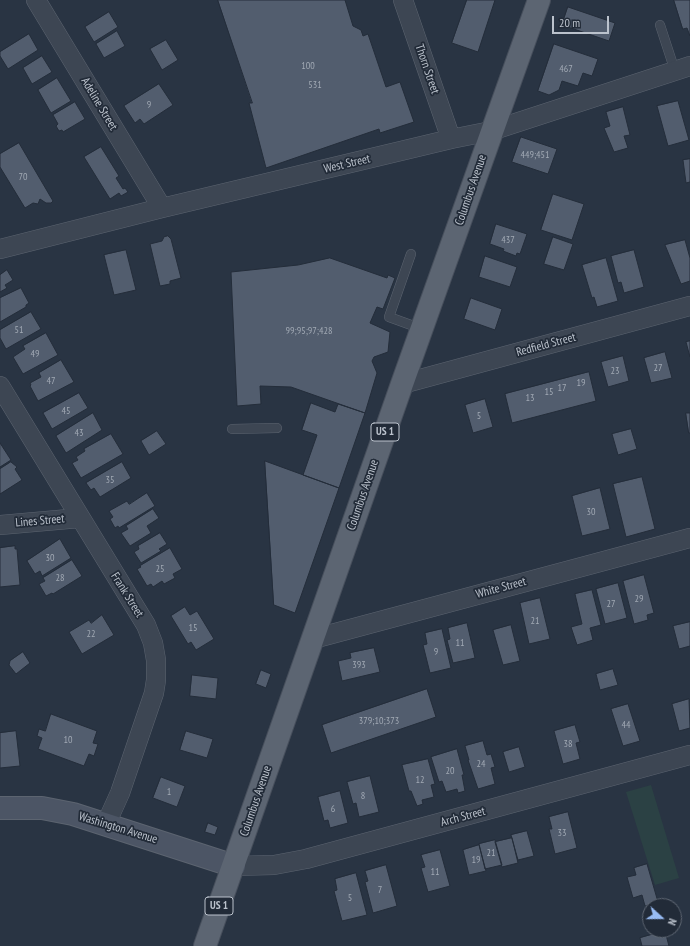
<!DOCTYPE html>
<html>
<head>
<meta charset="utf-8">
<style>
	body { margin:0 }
	#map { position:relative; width:690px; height:946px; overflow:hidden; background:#293443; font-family:"PT Sans Narrow",sans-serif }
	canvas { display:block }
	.north { position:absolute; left:642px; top:898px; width:40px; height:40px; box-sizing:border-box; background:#222b38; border:1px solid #5f6773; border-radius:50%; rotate:111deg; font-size:11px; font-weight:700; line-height:16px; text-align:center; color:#bbc2cc }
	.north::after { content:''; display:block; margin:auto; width:14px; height:18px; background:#98bcf4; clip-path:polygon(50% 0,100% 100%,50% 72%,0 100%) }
	.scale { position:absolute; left:552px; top:16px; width:57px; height:18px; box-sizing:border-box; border:2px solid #bbc2cc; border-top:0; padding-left:5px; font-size:12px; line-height:14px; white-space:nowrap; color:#bbc2cc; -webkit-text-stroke:3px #222b38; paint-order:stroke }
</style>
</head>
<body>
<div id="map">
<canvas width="690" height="946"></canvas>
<div class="north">N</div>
<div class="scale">20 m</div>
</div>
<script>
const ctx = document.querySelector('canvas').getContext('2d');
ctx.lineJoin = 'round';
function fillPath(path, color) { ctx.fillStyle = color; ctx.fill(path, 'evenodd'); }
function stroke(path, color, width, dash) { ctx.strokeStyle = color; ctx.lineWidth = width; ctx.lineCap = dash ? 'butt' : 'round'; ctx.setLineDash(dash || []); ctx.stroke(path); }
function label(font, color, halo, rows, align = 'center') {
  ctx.font = font + ' "PT Sans Narrow",sans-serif'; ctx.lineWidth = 3.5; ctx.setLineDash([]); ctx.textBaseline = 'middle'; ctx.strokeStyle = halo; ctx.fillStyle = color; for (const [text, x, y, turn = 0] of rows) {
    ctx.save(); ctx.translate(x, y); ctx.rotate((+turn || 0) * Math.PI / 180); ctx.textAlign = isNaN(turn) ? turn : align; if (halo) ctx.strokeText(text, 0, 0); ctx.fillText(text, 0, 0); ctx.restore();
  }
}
const green = new Path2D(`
	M651,785L679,878L655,885L626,792Z`);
const building = new Path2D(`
	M218,0H345L353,26L361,30L363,36L368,34L386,87L400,82L414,122L380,133L379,129L266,168L249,103H252Z
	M467,0H495L478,52L452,43Z
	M674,0H690V36L687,28L683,29Z
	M568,7L615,23L609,41L562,25Z
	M109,12L118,27L94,42L85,27Z
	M117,31L125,46L104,58L96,44Z
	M29,34L38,50L8,69L0,56V52Z
	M166,40L178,60L162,70L150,49Z
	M554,44L598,59L592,76L583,73L578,86L562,81L559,90L549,95L538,91Z
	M42,56L52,72L32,84L23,68Z
	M57,78L71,101L51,113L38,90Z
	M159,84L173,105L144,124L140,119L135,123L124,106Z
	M678,101L689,140L668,146L657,106Z
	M75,102L85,119L63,132L62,130L59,131L56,126L58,124L53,115Z
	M623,107L630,135L624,136L628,148L614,152L604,128L610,126L606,112Z
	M521,137L557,149L548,174L512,162Z
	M19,143L53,201L51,203H46L40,199L38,204L33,203L25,208L0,167V154Z
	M101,147L119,176L116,178L123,189L125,188L128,192L121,196L119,193L110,199L84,157Z
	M690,159V182L686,183L683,160Z
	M553,194L584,204L572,240L541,230Z
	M496,224L527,234L520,254L517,253L516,256L503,251L504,249L490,244Z
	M168,236L171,239L181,278L170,281V284L160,286L150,244L162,241L164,237Z
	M553,237L573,244L564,270L544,264Z
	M685,240L690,258V281L681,284L665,245Z
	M126,250L136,290L114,295L104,255Z
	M634,250L644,287L624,293L621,282L618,283L611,256Z
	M485,256L517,267L510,287L479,277Z
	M330,258L387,278L388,275L395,278L383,309L377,307L370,323L390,332L388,352L374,357L372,361L377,373L365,413L291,387L260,386L261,404L237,406L231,272L298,265Z
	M606,258L618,301L597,307L594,297L592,298L582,265Z
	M7,270L13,280L5,285L7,288L0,292V275Z
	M21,288L29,303L26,305V307L0,322V298Z
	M471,298L502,309L495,330L464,319Z
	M31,312L41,329L6,349L0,338V330Z
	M46,333L58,355L23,374L13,357L25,349L23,346Z
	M690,341V357L686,342Z
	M665,352L672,378L651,383L644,358Z
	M623,356L629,381L608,387L601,362Z
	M61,360L74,382L38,401L30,386L31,385L30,383L41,377L39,373Z
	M589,372L596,401L512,423L505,394Z
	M79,393L88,408L52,429L43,413Z
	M485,399L493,427L473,433L465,405Z
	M311,403L335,412L338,404L365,413L339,488L303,475L317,435L302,430Z
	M93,413L102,430L66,453L56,436Z
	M686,413H690V433H689Z
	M631,429L637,449L618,455L612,434Z
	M157,431L166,444L149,455L141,441Z
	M111,434L123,454L81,478L72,463L78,460L76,457L85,451L84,449Z
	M0,443L11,460L0,467Z
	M265,461L339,488L295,613L274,605Z
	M11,462L17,467L15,469L22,480L0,494V469Z
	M122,462L131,478L100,497L94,488L91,490L86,483Z
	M642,477L655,529L626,537L613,484Z
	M600,488L610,529L582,536L572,496Z
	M147,493L155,506L119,528L118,526L115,528L110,519L113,517L109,511L127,501L129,504Z
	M153,509L159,518L147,526L151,533L130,546L121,533L128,529L126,526Z
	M160,533L167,544L159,549L161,551L141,563L134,552L139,549L138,546Z
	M60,539L71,558L42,576L40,571L35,574L27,561Z
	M15,546V549H17L20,585L0,587V548Z
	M170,548L182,569L173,574L175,578L164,584L162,581L153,587L151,584L147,586L137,569L141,567L140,566Z
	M72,560L82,576L53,594L52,593L46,596L39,584L45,581L43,578Z
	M644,575L654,613L647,615L648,620L634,624L623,581Z
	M618,583L627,618L605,624L596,589Z
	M592,590L601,625L590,628L593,640L577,645L571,627L582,624L575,594Z
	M540,598L550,639L529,644L520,603Z
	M185,607L190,615L197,611L214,639L196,650L191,642L188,644L171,616Z
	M102,615L114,635L82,654L69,632L89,620L91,623Z
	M690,622V646L679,649L673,626Z
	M467,623L475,658L453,663L447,640L450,639L448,628Z
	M511,625L520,661L503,665L493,630Z
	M442,629L451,668L430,673L423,645L427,644L425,633Z
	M374,648L380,672L342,681L338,661L351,658L350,653Z
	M23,652L30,663L16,674L9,665L10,661Z
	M613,669L618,685L600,690L596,674Z
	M261,670L271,674L266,688L256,684Z
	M192,675L218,678L216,699L190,696Z
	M427,689L436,717L331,753L322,725Z
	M689,699L690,728L679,731L672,704Z
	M628,704L640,741L623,746L611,709Z
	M51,714L97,731L93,743L98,744L94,756L89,754L84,766L38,749L42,738L37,736L39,729L45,731Z
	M575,725L580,742L576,743L580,759L563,764L554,731Z
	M16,731L20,766L0,768V733Z
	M186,731L213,739L207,758L180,750Z
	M483,741L487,755L491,754L495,767L491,768L495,784L478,789L468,760H469L465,746Z
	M519,747L525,767L509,772L503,752Z
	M457,749L464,775H462L465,791L458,793L457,789L446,792L442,781L439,782L431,757Z
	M428,759L435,784L431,785L434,797L422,800L423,804L417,806L411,791H409L402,765Z
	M370,776L379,812L359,817L356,803L353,804L347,782Z
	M161,777L185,786L177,807L153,798Z
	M340,791L348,823L330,828L328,820L324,821L318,797Z
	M568,812L577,848L555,854L549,829H552L549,817Z
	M208,823L218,827L215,835L205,832Z
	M527,831L534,856L518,860L511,835Z
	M512,838L518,863L502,867L495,842Z
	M495,840L502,865L485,869L479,844Z
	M479,845L486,871L469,875L463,850Z
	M440,850L450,886L428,892L421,868L425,867L421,855Z
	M647,864L658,902L645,906L642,895L633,898L627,877L636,875L634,868Z
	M386,865L397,906L373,913L365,882L368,881L365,871Z
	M356,873L367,915L342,921L334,891L337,890L335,879Z
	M665,931L669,946H642L640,938Z`);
const service = new Path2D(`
	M660,25L675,71
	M411,254L389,317L422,329
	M232,429L277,428`);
const minor = new Path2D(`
	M36,0L162,208
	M403,0L451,139
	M0,249L162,208L451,139L491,131L690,66
	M402,384L690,306
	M0,386L146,625L153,643L156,660V680L154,693L120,793L106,824
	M0,525L80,518
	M313,639L690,538
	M234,866L274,865L306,859L690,755`);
const secondary = new Path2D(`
	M0,808H42L73,814L234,866`);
const primary = new Path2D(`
	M205,946L402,384L539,0`);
const numberNames = [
	["100",308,66],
	["467",566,69],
	["531",315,85],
	["9",149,105],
	["449;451",535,155],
	["70",23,177],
	["437",508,240],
	["51",19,330],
	["99;95;97;428",309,331],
	["49",35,354],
	["27",658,368],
	["23",615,371],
	["47",51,381],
	["19",581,383],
	["17",562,388],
	["15",549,392],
	["13",530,398],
	["45",66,411],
	["5",479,416],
	["43",79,433],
	["35",110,480],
	["30",591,512],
	["30",50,558],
	["25",160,569],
	["28",60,578],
	["29",639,599],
	["27",611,604],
	["21",535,621],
	["15",193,628],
	["22",91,634],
	["11",460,643],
	["9",436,652],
	["393",359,665],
	["379;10;373",379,721],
	["44",626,725],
	["10",68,740],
	["38",568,744],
	["24",481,764],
	["20",450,771],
	["12",420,780],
	["1",169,792],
	["8",363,796],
	["6",333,809],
	["33",562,833],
	["21",491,853],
	["19",476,860],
	["11",435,872],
	["7",380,890],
	["5",350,898]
];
const shields = [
	[385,432,28],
	[219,906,28]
];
const shieldNames = [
	["US 1",385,432],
	["US 1",219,906]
];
const streetNames = [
	["Thorn Street",427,69,71],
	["Adeline Street",99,104,59],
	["West Street",347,164,-13],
	["Columbus Avenue",471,190,-71],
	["Redfield Street",546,345,-15],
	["Columbus Avenue",363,495,-71],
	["Lines Street",40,521,-5],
	["White Street",501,588,-15],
	["Frank Street",127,595,58],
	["Columbus Avenue",256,801,-71],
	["Arch Street",463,817,-15],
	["Washington Avenue",118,828,17]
];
fillPath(green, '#2b4144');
fillPath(building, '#525d6e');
stroke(building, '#242d3a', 1);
stroke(service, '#5c6470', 10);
stroke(minor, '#5c6470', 20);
stroke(secondary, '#5c6470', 24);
stroke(primary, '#474f5c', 24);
stroke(service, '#3d4653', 9);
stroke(minor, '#3d4653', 19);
stroke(secondary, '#4c5565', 22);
stroke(primary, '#5c6572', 22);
label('10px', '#a1a9b4', null, numberNames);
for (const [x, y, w] of shields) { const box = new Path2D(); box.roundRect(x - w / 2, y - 9, w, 18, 3); ctx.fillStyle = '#222b38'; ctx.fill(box); stroke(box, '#bbc2cc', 1); }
label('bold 11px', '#bbc2cc', null, shieldNames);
label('12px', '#bbc2cc', '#222b38', streetNames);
</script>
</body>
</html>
